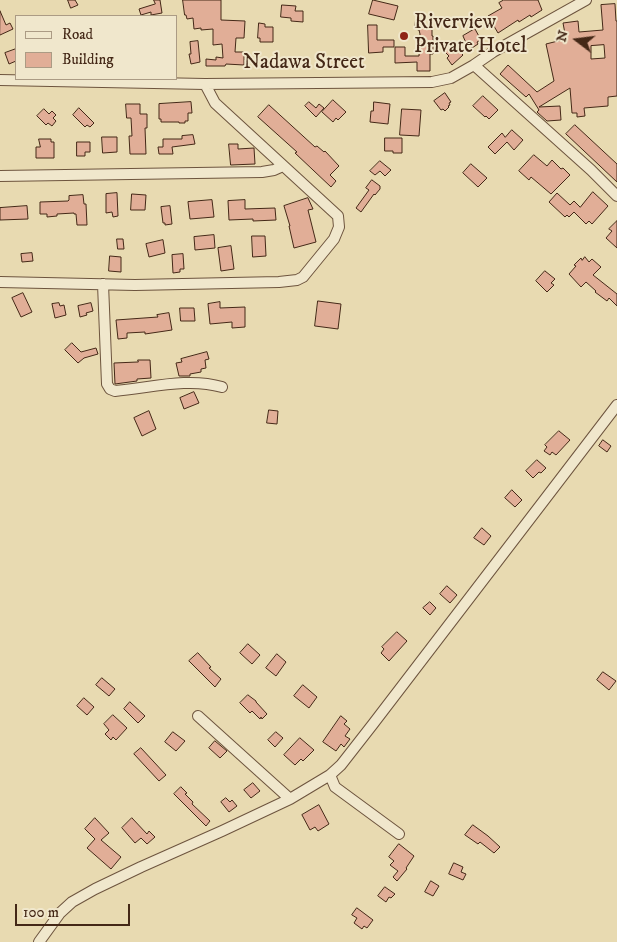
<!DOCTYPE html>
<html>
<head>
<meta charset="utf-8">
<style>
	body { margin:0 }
	#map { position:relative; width:617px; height:942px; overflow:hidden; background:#e8dab1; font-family:"IM FELL DW Pica",serif }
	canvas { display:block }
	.legend { position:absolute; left:15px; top:15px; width:162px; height:65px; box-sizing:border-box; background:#f0e7cc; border:1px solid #ab9b84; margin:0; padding:6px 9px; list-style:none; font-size:15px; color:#442817 }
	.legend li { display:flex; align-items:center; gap:10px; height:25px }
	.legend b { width:25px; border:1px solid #ab9b84 }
	.north { position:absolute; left:552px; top:15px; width:50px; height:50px; -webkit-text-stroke:4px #f0e7cc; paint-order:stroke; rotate:285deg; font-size:14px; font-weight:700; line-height:20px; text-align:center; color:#442817 }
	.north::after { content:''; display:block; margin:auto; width:18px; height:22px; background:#442817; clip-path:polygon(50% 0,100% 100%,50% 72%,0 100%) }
	.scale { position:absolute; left:15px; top:904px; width:115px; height:22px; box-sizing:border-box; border:2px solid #442817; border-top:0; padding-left:6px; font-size:15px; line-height:18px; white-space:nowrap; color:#442817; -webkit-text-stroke:4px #f0e7cc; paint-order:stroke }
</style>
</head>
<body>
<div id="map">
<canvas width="617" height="942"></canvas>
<ul class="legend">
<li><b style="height:6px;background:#f0e7cc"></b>Road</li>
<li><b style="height:14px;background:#e1ae97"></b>Building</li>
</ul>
<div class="north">N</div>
<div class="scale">100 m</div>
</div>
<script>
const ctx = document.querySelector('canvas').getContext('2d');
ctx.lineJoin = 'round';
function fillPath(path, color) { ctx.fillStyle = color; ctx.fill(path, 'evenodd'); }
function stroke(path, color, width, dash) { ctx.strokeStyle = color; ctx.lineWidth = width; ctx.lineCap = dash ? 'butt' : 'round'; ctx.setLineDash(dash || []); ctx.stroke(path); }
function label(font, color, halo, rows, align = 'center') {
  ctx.font = font + ' "IM FELL DW Pica",serif'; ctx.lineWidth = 4; ctx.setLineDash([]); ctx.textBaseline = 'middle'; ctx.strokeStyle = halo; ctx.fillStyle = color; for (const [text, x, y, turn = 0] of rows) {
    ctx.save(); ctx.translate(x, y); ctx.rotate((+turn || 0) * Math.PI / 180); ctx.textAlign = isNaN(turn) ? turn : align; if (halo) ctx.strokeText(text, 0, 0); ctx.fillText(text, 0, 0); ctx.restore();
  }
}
const building = new Path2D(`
	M68,0H75L78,5L71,8Z
	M154,0H160L162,13L151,15V12L141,15L139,9L155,4Z
	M183,0H221V20L245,21L244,38H236L235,52H244V65L226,64L225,66H206V59L216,60V57L223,58L222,44L213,45V29L201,30V28L194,29L193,18L187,19L186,15H185Z
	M373,0L398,6L394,20L369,14Z
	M504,0H538L542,10L531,17L530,15L519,22L518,20L498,33L488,16L502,8L499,3Z
	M615,4L616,21H617V96L608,97V106L584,108L585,116L577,117V113H572L570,88L539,107L560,106L561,120L547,121L537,112L539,110L529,94L526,97L500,74L508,65L537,92L554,81L546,44L566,39L563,23L578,21L579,32L603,30L601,5ZM604,45L605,58L591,59V46Z
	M282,5L296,6L295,11H303V22L291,21V18L281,17Z
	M0,11L6,25L10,23L13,29L0,35Z
	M416,20L423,21L422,26H432V36H433V54H430V71H417V62L395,63V47H405V56H419L420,34L419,30L415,29Z
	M259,23L265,24V27H273V42H260V38H258Z
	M368,25H377V40H394V47H383V52L369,53Z
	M475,29L481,40L477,42L478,44L472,48L468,42L466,43L463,36Z
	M198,41L200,62L191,64L189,54H191L190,42Z
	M449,44L455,51L458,50L463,55L452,65L447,58L449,56L443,50Z
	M16,49V61L9,64L5,53Z
	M445,93L451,102L449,103L450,105L448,106L449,107L445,111L443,109L441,110L434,101Z
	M483,96L498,110L489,119L486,116L485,117L473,106Z
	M333,100L346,112L338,120L336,118L333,122L322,112Z
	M191,102L192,113H188V121H185V123H179V122H161V119H159V104Z
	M309,102L316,108L319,104L324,108L316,117L305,106Z
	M374,102L390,104L388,124L370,122L371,111H373Z
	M126,104H140V114H147V128H145L146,154H130L129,136H132L131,118H127Z
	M269,105L315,147L317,146L324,152L325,151L339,166L330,175L336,181L331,187L295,153L297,152L258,117Z
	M79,108L94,123L90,127L87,125L85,127L73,115Z
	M44,109L49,114L52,111L56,115L53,118L56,121L52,126L48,123L46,125L37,116Z
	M402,109L421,110L419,136L400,135Z
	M575,125L617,164V182L566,134Z
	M512,130L523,140L514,150L507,142L495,154L488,147L502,133L505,137Z
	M193,135L195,144L172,147L173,154H159L158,147H163V139H182V136Z
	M102,137H117V152L103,153Z
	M385,138H402V153H393V151H385Z
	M39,139H51V142H54V158H36V147H40Z
	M77,142H90V152H85V156H77Z
	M229,144H238V149L254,148L255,164L231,165Z
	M534,155L547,166L552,160L561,169L563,168L570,175L551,194L531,177L529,180L519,171Z
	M380,161L391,170L385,176L380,171L375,175L370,171Z
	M471,164L487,178L478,187L463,173Z
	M372,180L380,186V189L375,195L374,194L361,212L356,208L369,190L366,188Z
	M593,192L608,206L592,224L589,221L586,224L574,212L569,217L567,215L565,217L549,202L557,193L570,205L574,201L580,207Z
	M117,193L118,216L113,217L112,212L106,213V194Z
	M132,194L146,195L145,210H131Z
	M83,195L84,204H86L87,225H77L76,214H74V213L57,214V216L47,217V214H40V202L68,201L69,200V196Z
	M308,198L313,209L308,210L316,242L294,248L289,226H290L284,206Z
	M212,200L214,217L190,219L188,202Z
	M245,200V209L275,208L276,220L253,221V219L229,220L228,201Z
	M27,206L28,219L0,220V208Z
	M170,206L172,224L165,225V223H163L161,207Z
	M617,221V248L606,238L612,231L609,229Z
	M214,235L215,248L195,250L194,237Z
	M252,236H265L266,256L253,257Z
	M117,239H123L124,249H118Z
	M163,240L165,253L149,257L146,244Z
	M231,246L234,269L221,271L218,248Z
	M32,253L33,261L22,262L21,254Z
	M183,254L184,269H180V272L173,273L172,255Z
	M110,256L121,257V272L109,271Z
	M585,257L589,262L592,259L601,267L593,275L617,294V306L609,298L607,301L595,292L596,291L586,282L581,287L569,274L576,266L574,265L581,258L582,260Z
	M545,271L555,279L551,283L554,285L547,292L536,281Z
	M23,293L32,312L21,317L12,298Z
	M318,301L341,304L338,329L315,326Z
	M220,302V308L245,307V327L232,328V322L210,324L208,304Z
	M59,303L60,306L64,305L66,315L55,318L52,304Z
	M91,303L93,311L86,313L87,315L80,317L78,306Z
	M180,308H194L195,321H181Z
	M169,313L172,330L145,334V332L127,333V338L118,339L116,320L158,317L157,315Z
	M72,343L81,352L96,348L98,354L84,358L78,363L65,350Z
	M207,352L209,359L205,360L206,368L201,369V372L190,374V376H179L176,363L182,362L181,359Z
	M138,360H150L151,378L137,379V381L115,384L114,363L138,362Z
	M194,392L199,403L184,409L180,398Z
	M269,410L278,411L277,424L267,423Z
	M149,411L156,429L142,436L134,418Z
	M559,431L570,440L556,455L552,452L550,455L544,451L547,447L545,445Z
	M603,440L611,446L607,452L599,446Z
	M537,460L546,468L541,473L539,472L533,478L526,471Z
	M512,490L522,500L515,507L505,498Z
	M482,528L491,536L484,545L474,538Z
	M447,586L457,595L450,603L440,594Z
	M430,602L436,608L430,615L423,608Z
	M397,632L407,641L389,661L381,653L384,649L382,647Z
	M248,644L260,655L252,664L240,653Z
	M198,653L211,667L209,668L221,679L215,687L189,661Z
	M277,654L286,662L276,676L266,668Z
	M603,672L616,681L609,690L597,680Z
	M102,678L115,689L109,696L96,685Z
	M303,685L317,697L309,708L294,696Z
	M248,695L256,701V702L267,714L262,719L261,717L260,719L252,711L250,713L240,703Z
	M84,698L94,707L87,715L77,706Z
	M130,702L145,716L138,723L124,709Z
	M113,715L127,728L116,740L113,737L111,740L105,734L109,730L104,724Z
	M341,716L347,721L344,724L350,729L345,736L350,739L344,747L341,744L336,751L323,742Z
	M173,732L185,741L176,751L165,742Z
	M276,732L283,738L275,747L268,740Z
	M300,738L314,750L303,761L301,759L295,765L284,755Z
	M215,741L227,751L220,758L209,748Z
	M141,748L166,775L159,781L134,754Z
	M253,783L260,791L251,798L244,790Z
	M181,787L187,793L185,794L193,802L192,804L210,821L206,826L174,794Z
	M226,798L230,802L232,800L237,806L229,812L221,802Z
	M319,805L329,824L318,831L315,827L310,830L302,815Z
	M95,818L109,833L101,840L121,857L111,869L87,848L95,839L85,829Z
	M132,818L147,834L149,831L155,837L147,844L141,838L135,843L122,828Z
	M473,825L488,836L500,847L494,853L480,842L478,844L465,835Z
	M399,844L414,856L406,868L407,869L397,881L393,877L398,871L390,865L394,861L389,857Z
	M454,863L463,867L461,872L466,874L463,880L449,874Z
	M431,881L439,886L433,896L425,892Z
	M385,887L395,894L391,898L389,897L386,902L378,896Z
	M357,908L373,920L367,928L364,926L362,929L354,923L357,918L352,915Z`);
const minor = new Path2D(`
	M474,65L591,170L617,196
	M0,80L205,84L432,82L451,78L474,65L493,52L586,0
	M0,176L262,172L274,170L283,166
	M0,282L135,285L279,282L297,280L303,277L334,239L339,227L338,216L215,103L205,84
	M103,284L107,384L110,389L115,391C150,388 188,377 222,387
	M198,716L290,799
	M330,775L335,787L399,834
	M39,942L60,913L72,902L95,889L141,867L222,831L290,799L330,775L341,765L373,724L617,405`);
const markers = [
	[404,36,5,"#8f2418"]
];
const poiNames = [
	["Riverview",414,24],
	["Private Hotel",414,48]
];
const streetNames = [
	["Nadawa Street",304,64]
];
fillPath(building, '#e1ae97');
stroke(building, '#442817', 1);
stroke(minor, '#6d543e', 12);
stroke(minor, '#f0e7cc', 10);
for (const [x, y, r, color] of markers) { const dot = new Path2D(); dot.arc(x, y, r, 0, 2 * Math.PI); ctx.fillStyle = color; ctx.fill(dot); stroke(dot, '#f0e7cc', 2); }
label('21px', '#442817', '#f0e7cc', poiNames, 'left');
label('21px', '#442817', '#f0e7cc', streetNames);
</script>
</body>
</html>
